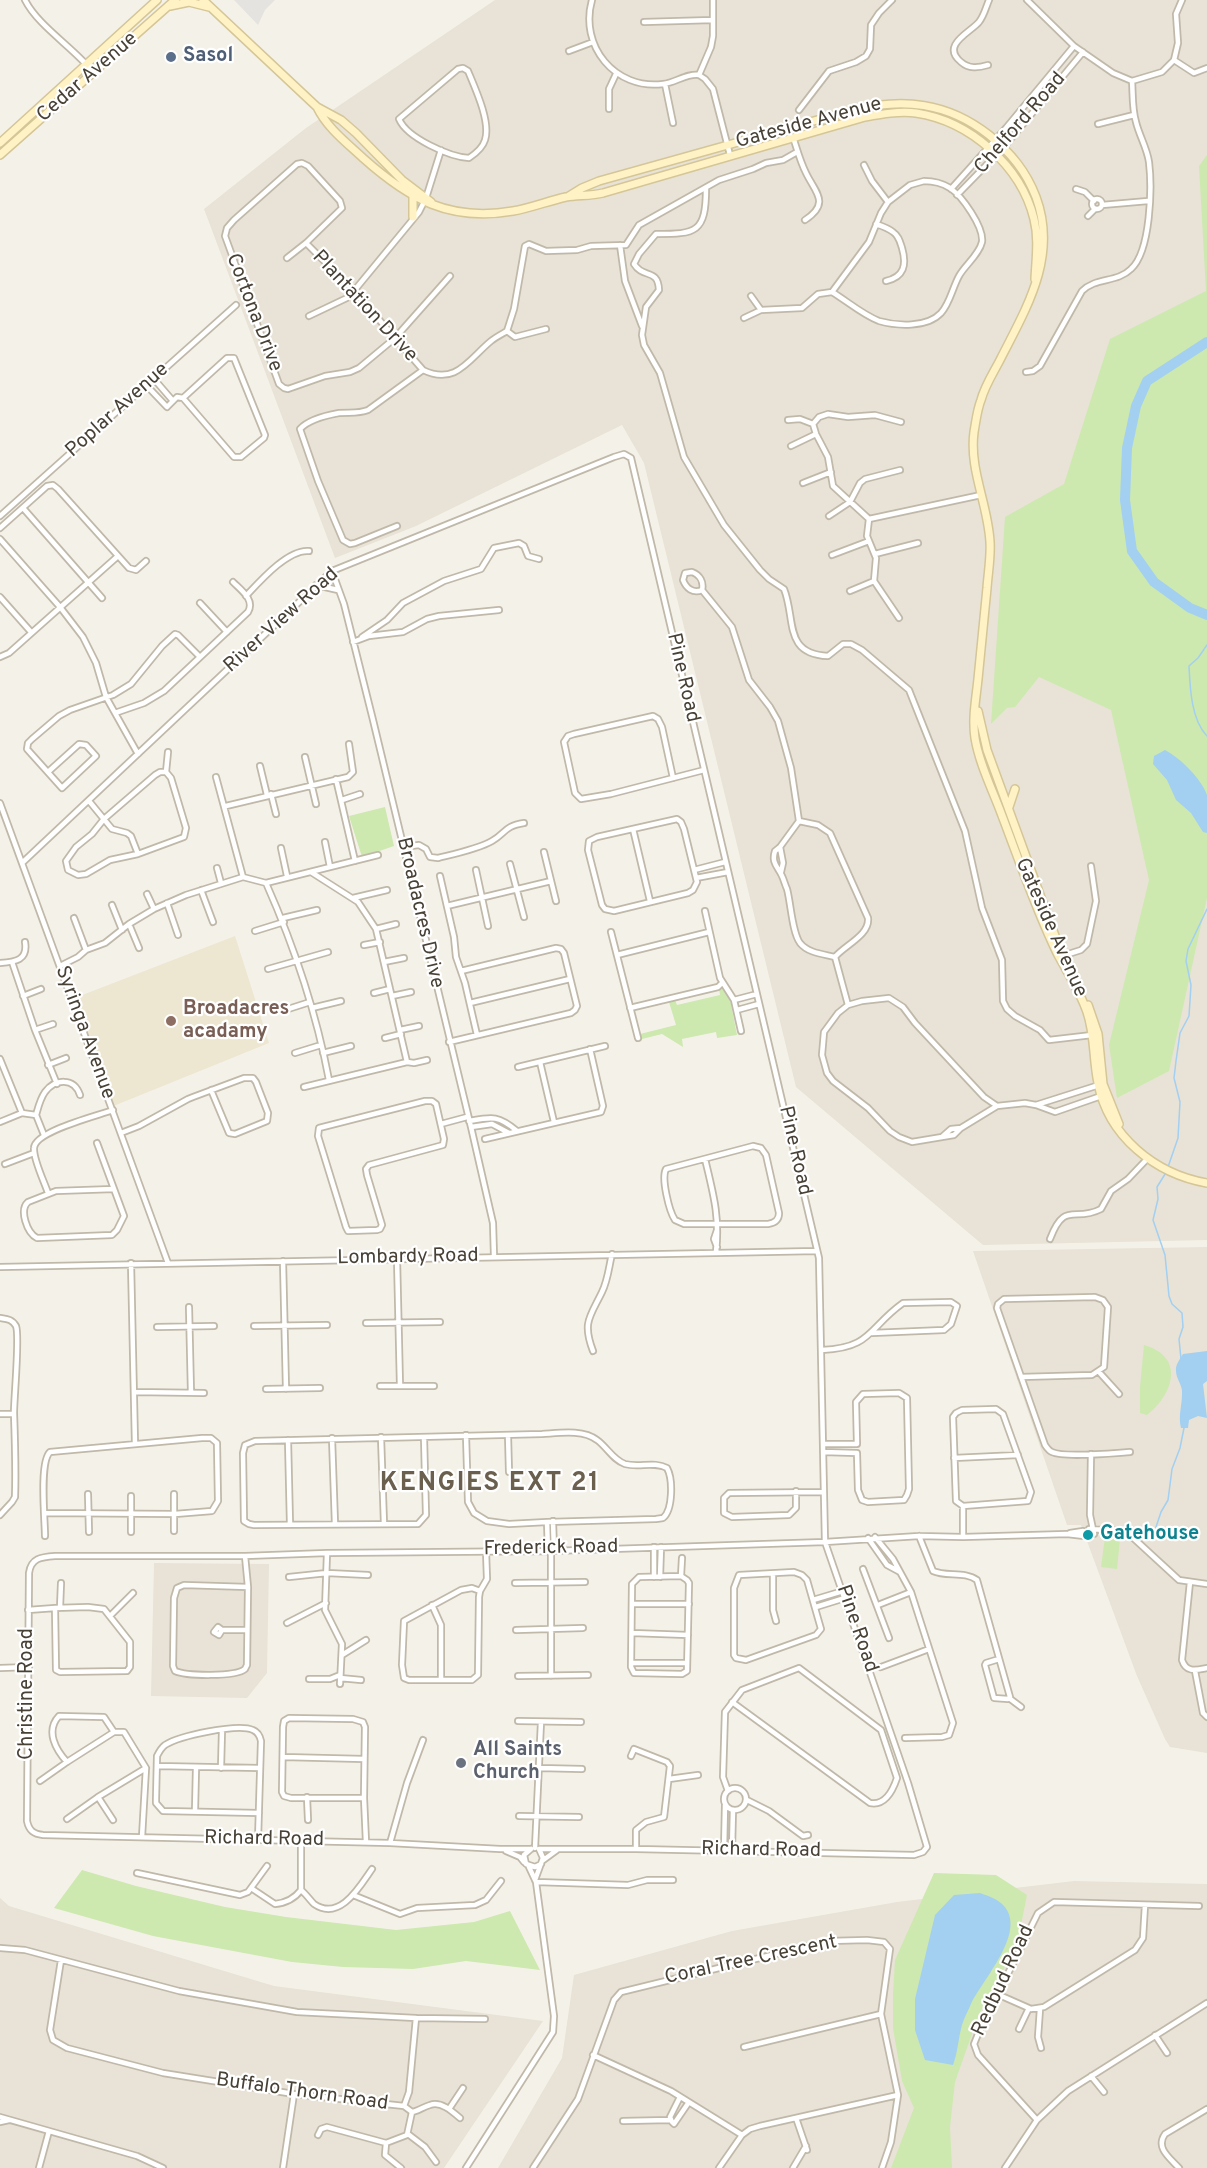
<!DOCTYPE html>
<html>
<head>
<meta charset="utf-8">
<style>
	body { margin:0 }
	canvas { display:block; background:#f4f1e8 }
</style>
</head>
<body>
<canvas width="1207" height="2168"></canvas>
<script>
const ctx = document.querySelector('canvas').getContext('2d');
ctx.lineJoin = 'round';
function fillPath(path, color) { ctx.fillStyle = color; ctx.fill(path, 'evenodd'); }
function stroke(path, color, width, dash) { ctx.strokeStyle = color; ctx.lineWidth = width; ctx.lineCap = dash ? 'butt' : 'round'; ctx.setLineDash(dash || []); ctx.stroke(path); }
function label(font, color, halo, rows, align = 'center') {
  ctx.font = font + ' Overpass,sans-serif'; ctx.lineWidth = 4.5; ctx.setLineDash([]); ctx.textBaseline = 'middle'; ctx.strokeStyle = halo; ctx.fillStyle = color; for (const [text, x, y, turn = 0] of rows) {
    ctx.save(); ctx.translate(x, y); ctx.rotate((+turn || 0) * Math.PI / 180); ctx.textAlign = isNaN(turn) ? turn : align; if (halo) ctx.strokeText(text, 0, 0); ctx.fillText(text, 0, 0); ctx.restore();
  }
}
const residential = new Path2D(`
	M495,0H1207V1240L983,1245L796,1087L644,463L622,425L416,526L335,558L204,209L306,128Z
	M1207,1247V1753L1170,1747L1165,1739L1137,1676L1081,1525H1067L973,1251Z
	M154,1563L269,1564L267,1673L247,1698L151,1696Z
	M1074,1881L1207,1884V2168H498L562,2058L574,1975L732,1931L897,1902Z
	M0,1898L9,1906L274,1986L543,2021L444,2168H0Z`);
const education = new Path2D(`
	M235,936L269,1043L111,1107L72,999Z`);
const green = new Path2D(`
	M1207,155V898L1169,1071L1117,1098L1109,1045L1149,880L1111,710L1039,677L1015,707L1007,708L991,724L1005,517L1064,484L1110,339L1206,291L1199,166Z
	M385,807L394,846L362,857L349,816Z
	M722,988L730,999L737,1035L717,1038L716,1032L682,1039L683,1047L662,1034L642,1039L640,1034L676,1025L669,1002L675,1000L677,1005L720,995L719,989Z
	M1144,1345C1186,1357 1173,1395 1147,1415L1140,1413V1387Z
	M1105,1537L1120,1539L1117,1569L1101,1567Z
	M82,1870L136,1886L225,1907L286,1917L396,1930L474,1922L510,1911L540,1970L466,1961L413,1969L343,1967L292,1962L153,1936L54,1908Z
	M934,1873L996,1875L1027,1895L1017,1945L979,2014L955,2082L950,2127L952,2168H891L914,2108L902,2081L893,2028V1994L895,1960Z`);
const parking = new Path2D(`
	M234,0H275L265,10L258,25Z`);
const water = new Path2D(`
	M1165,750C1180,758 1201,778 1207,795C1207,805 1207,822 1207,833L1203,832L1191,813L1176,800L1167,780L1153,764L1154,756Z
	M1207,1351V1381L1203,1384L1207,1418L1198,1416L1189,1420L1188,1428H1181C1178,1416 1182,1406 1182,1394C1183,1385 1176,1379 1176,1371C1175,1365 1180,1359 1183,1354Z
	M980,1893C988,1896 998,1899 1004,1906C1027,1932 983,1979 971,2004C968,2011 964,2018 962,2025C958,2039 958,2052 953,2065L925,2060L915,2030V1999L935,1915L954,1895Z`);
const stream = new Path2D(`
	M1207,645L1198,658L1189,666C1190,687 1191,720 1207,736
	M1168,1167L1178,1138L1180,1102L1174,1078L1176,1061L1180,1033L1189,1016L1191,985L1186,961L1188,949L1207,909
	M1167,1171L1157,1187L1158,1199L1153,1220L1165,1255L1169,1296L1172,1304L1182,1313L1183,1327L1179,1339L1181,1359
	M1154,1533L1161,1512L1168,1500L1172,1469L1180,1448L1184,1428`);
const river = new Path2D(`
	M1207,342L1147,381L1136,406L1127,448L1125,500L1132,551L1154,582L1190,608L1207,615`);
const street = new Path2D(`
	M25,0C38,26 74,48 93,72
	M592,0C579,46 615,90 663,84C675,83 687,73 699,75
	M1027,0L1074,46L1113,73L1132,81L1162,72L1174,60L1178,43L1176,14L1182,0
	M644,22L713,20
	M569,51L593,42
	M1174,60L1194,73L1207,68
	M988,65C978,68 969,69 961,62C940,45 971,32 979,22C984,16 986,7 989,0
	M463,68L468,71C475,88 491,122 485,140C483,147 475,154 469,158C450,157 407,138 399,119L458,69Z
	M699,75L705,79L713,89L730,155
	M699,75L711,47L713,36V0
	M665,84L673,123
	M609,109V89L616,74
	M799,110L829,71L856,62L866,56L870,49L871,25L879,13L892,0
	M1098,124L1134,115
	M793,137C797,149 800,161 806,173C815,192 831,203 805,220
	M864,165L872,181L888,202
	M924,181C933,181 942,183 950,188C962,196 984,227 982,242C979,255 965,265 959,276C952,289 950,303 941,313C927,328 897,326 879,321C863,315 847,301 832,292L869,242L881,213L888,202L910,185Z
	M706,188C706,233 696,234 656,234L639,254L634,264C643,279 658,268 659,290L646,307L642,335L644,345L660,373L684,457L724,525L760,570L769,579L784,589C796,619 783,654 828,656L843,644H851L862,650L909,690L965,831L982,908L1002,960L1003,1001L1007,1009L1015,1016L1040,1030L1049,1040L1092,1035
	M951,189L1006,128L1074,46
	M1076,189L1085,192L1094,201
	M957,195L1004,147L1083,52
	M1092 204a5 5 0 1 1 10 0a5 5 0 1 1-10 0Z
	M1102,205L1148,201
	M1088,216L1095,209
	M876,224C882,226 888,228 893,232C899,236 900,242 902,248C907,265 904,277 886,281
	M306,243L354,291L423,370C456,386 469,359 491,341C496,337 502,334 507,331L514,309L525,246L529,244L546,251L577,250L591,246L626,245L639,225L719,180L753,169L766,163L783,160L797,152
	M620,245L625,281L642,326
	M287,258L306,243L342,208L340,201L308,166L302,163L297,164L234,220L227,228L225,236L279,384L284,388L288,389L325,376L350,372L359,368L395,338L450,276
	M751,296L761,310
	M309,316L349,297L419,212L426,198L441,150
	M744,318L761,310L802,308L818,294L832,292
	M507,331L515,337L546,329
	M1026,372L1033,371L1040,366L1082,291C1096,277 1117,283 1131,269C1151,251 1152,187 1149,162C1147,148 1139,135 1136,122C1132,109 1133,94 1132,81
	M154,379L173,401
	M147,386L167,407L177,397L183,398L227,358H234L265,435L264,438L241,457H234L183,398
	M788,420L800,419L813,424
	M813,424L816,434L828,457L833,486L869,519
	M813,424L819,417L828,414L848,417L875,415L901,422
	M791,446L816,434
	M803,483L831,472
	M23,508L102,598
	M0,516L236,305
	M829,516L850,502L860,483L865,479L900,470
	M869,519L981,495
	M869,519L867,536L876,558L874,581L899,618
	M397,526L355,543L350,544L343,540L318,481L300,429C308,420 328,415 339,413C349,412 358,414 368,410L423,370
	M0,528L47,486L53,485L58,489L129,568L136,570L146,561
	M0,539L60,607L83,637L96,663L106,697L138,754
	M875,554L918,543
	M832,555L869,541
	M332,571L344,604L373,720L471,1127L493,1223L494,1256
	M316,585L338,590
	M702,590C693,594 686,588 683,580L685,573L692,572C700,575 704,582 702,590L732,627L749,680L770,707L778,721L791,768L799,821L780,847L775,851C771,863 778,867 782,876C784,880 785,885 787,889C791,904 792,932 800,943C808,953 823,954 835,957
	M850,591L874,581
	M246,596C260,581 288,549 309,551
	M0,597L31,632
	M200,603L227,632
	M362,637L387,620L403,603L444,581L481,569L494,548L519,543L524,546L528,556L539,559
	M353,642L369,636L403,632L427,619L439,616L499,610
	M0,657L9,653L118,556
	M115,713L144,703L164,691L248,612C255,600 242,591 233,582
	M305,757L316,804
	M260,766L267,795
	M48,772L79,744L86,745L96,756L62,788L27,749L28,743L32,739L59,716L70,710L113,695L131,684L162,646L175,634L178,635L200,657
	M166,772H160L155,775L104,819L92,834L76,847L66,861L68,870L78,875L86,874L110,860L138,854L184,837L186,828L171,778L166,772L168,752
	M216,777L243,877
	M673,778L662,727L658,719L653,716L574,734L568,736L564,742L575,793L581,799L611,794L704,770
	M336,779L355,861
	M271,794L276,814
	M342,800L360,794
	M89,801L112,829L127,833L131,836L138,854
	M0,803L168,1263
	M226,806L348,777L353,772L349,744
	M677,819L681,822L684,829L697,882L693,890L688,893L614,911L605,909L602,905L588,850L589,841L597,837Z
	M799,821L818,825L830,833L868,918C870,935 845,945 835,957
	M633,829L650,901
	M325,842L330,867
	M403,847L419,845L426,849L430,857L438,858C454,854 478,849 492,841C506,833 504,826 524,823
	M780,847L783,863L781,872
	M281,848L287,876
	M544,852L556,901
	M22,863L332,571L614,457L624,454L631,458L819,1258L825,1542L908,1783L927,1847L923,1852L914,1855L636,1849H539
	M510,864L524,917
	M217,868L221,883
	M476,870L488,926
	M694,870L725,862
	M311,872L358,902L376,929L407,1062
	M440,876L454,937L456,957L465,983L477,1035
	M696,878L728,872
	M266,883C294,946 316,1011 329,1080
	M201,890L213,922
	M147,894L154,909
	M353,898L387,890
	M167,903L178,935
	M112,905L122,930
	M447,906L551,881
	M705,911L720,978L734,1000L741,1031
	M74,918L86,950
	M283,918L317,910
	M129,924L139,948
	M376,929L396,924
	M255,931L284,922
	M611,932L638,1038
	M364,945L380,942
	M617,955L709,932
	M835,957L848,1005
	M1059,957L1081,950L1087,944L1096,901L1091,866
	M12,962L35,1030L57,1084
	M384,962L404,958
	M0,963C16,962 28,960 25,942
	M60,966L78,957L86,950L105,943L129,924L154,909L186,895L243,877L266,883L378,855
	M268,969L328,952
	M374,993L390,989
	M23,996L41,989
	M392,996L411,992
	M734,1000L757,994
	M470,1003L570,979
	M312,1008L341,1001
	M630,1008L718,987L722,983
	M737,1010L759,1004
	M282,1011L310,1002
	M35,1030L53,1024
	M400,1030L419,1026
	M385,1038L401,1034
	M449,1042L571,1013L575,1010L577,1006L564,953L561,949L556,948L461,971
	M295,1053L321,1045
	M323,1053L351,1046
	M0,1059L22,1113L36,1115
	M540,1062L554,1122
	M48,1065L66,1058
	M518,1067L605,1046
	M304,1087L407,1062L414,1063L427,1060
	M425,1101H432L436,1104L444,1139L443,1145L369,1165L366,1169L367,1175L382,1225L380,1229L377,1230L348,1231L346,1227L318,1136L319,1128Z
	M1036,1105L1055,1112L1104,1095
	M997,1106L984,1097L915,1023L903,1007L889,998L862,1001L848,1005L838,1013L824,1032L822,1055L827,1073L833,1081L868,1108L890,1131L899,1137L912,1142L954,1135L961,1128L997,1106L1025,1103L1036,1105L1099,1085
	M469,1121C492,1117 498,1115 517,1131
	M0,1122L22,1113
	M441,1124L467,1117
	M471,1127L492,1124L509,1133
	M121,1133L139,1126L188,1099L193,1097L244,1078H253L256,1082L268,1113L267,1121L235,1134L229,1133L211,1090
	M44,1135L36,1115C38,1108 40,1099 45,1092C55,1079 74,1077 80,1095
	M943,1136L951,1129L961,1128
	M485,1139L601,1112L603,1106L590,1049
	M97,1143L124,1216L117,1230L112,1235L37,1238C27,1233 19,1210 28,1202L56,1191L114,1189
	M753,1146L761,1148L766,1155L779,1213C779,1220 775,1223 768,1224H684L675,1220C669,1211 661,1178 666,1169Z
	M705,1159C713,1193 720,1216 716,1252
	M5,1164L34,1153
	M48,1193C44,1181 33,1159 34,1148C35,1131 97,1116 113,1110
	M1050,1239C1065,1200 1074,1223 1101,1209L1111,1191L1128,1179L1148,1158
	M717,1247L714,1239L717,1230
	M397,1258L400,1386
	M283,1261L286,1389
	M131,1263L135,1444
	M0,1267L817,1251
	M189,1307L191,1393
	M0,1318C7,1319 12,1319 16,1326C20,1336 14,1397 14,1413C15,1441 16,1469 15,1497L12,1502L0,1515
	M366,1323L440,1322
	M254,1326L327,1325
	M157,1327L214,1326
	M822,1350C872,1348 868,1328 903,1303L951,1302L957,1306L951,1324L944,1330L872,1333
	M593,1351C582,1322 590,1317 602,1292C608,1280 609,1266 612,1254
	M1099,1372L1119,1394
	M1021,1377L1092,1375L1104,1367L1108,1307L1103,1300L1095,1297L1004,1299L998,1304L997,1308L1045,1445C1047,1448 1049,1451 1052,1452C1064,1458 1114,1453 1130,1452
	M380,1386H434
	M266,1389L320,1388
	M134,1392L204,1393
	M962,1410L996,1409L1003,1414L1031,1492L1028,1501L963,1506L956,1501L953,1417L956,1413Z
	M0,1414H14
	M508,1435L509,1472
	M381,1437L384,1524
	M424,1437L426,1515L418,1524L254,1525L249,1524L244,1521L243,1453L245,1445L255,1441L542,1434C559,1433 583,1429 597,1440C607,1447 613,1460 625,1464C639,1468 654,1461 667,1468C673,1479 673,1510 663,1518L656,1519L547,1522L509,1524L487,1521L474,1513L468,1502L466,1435
	M332,1438L335,1524
	M288,1440L290,1524
	M823,1452L857,1453L858,1490L862,1500L868,1502L904,1500L907,1495L909,1489L907,1398L899,1393L863,1394L856,1402L857,1444H823
	M1091,1454L1090,1515L1094,1534
	M954,1458L1018,1455
	M796,1491V1508L789,1515L732,1517L724,1513V1498L729,1493L824,1492
	M88,1494L89,1532
	M174,1494V1531
	M131,1496V1532
	M44,1513L175,1514L212,1511L218,1501L217,1443L211,1438H202L50,1452C39,1462 45,1520 45,1536
	M553,1521L554,1551
	M547,1522L548,1551
	M1089,1529L1123,1531L1129,1534L1179,1580L1207,1584
	M1070,1533L1083,1531
	M919,1536L933,1571C946,1577 965,1571 977,1580L1010,1697L1008,1699L994,1698L985,1665L986,1663L999,1659
	M875,1537L893,1559L911,1592L953,1723L949,1735L942,1737L905,1738
	M963,1537V1506
	M868,1538L887,1565L900,1572
	M654,1547V1577
	M327,1553L325,1610L342,1644L340,1684
	M245,1556L248,1587L247,1665L245,1669C236,1677 186,1676 175,1671L173,1666L174,1598L177,1588L184,1585L248,1587
	M863,1569L889,1638
	M794,1572L802,1575L807,1580L821,1629L816,1635L746,1660L736,1658L734,1655V1588L739,1575Z
	M773,1574V1610L776,1621
	M681,1576L687,1580L689,1583L687,1671L682,1674L634,1673L631,1667L632,1584L639,1577Z
	M681,1576L682,1558
	M289,1577L327,1573L368,1575
	M660,1577L661,1547
	M1190,1582L1182,1660C1186,1673 1196,1670 1207,1668
	M515,1583L585,1582
	M480,1591L472,1588L461,1590L404,1621L402,1665L404,1678L409,1680H472L478,1675L479,1597L480,1591L487,1579L486,1551
	M813,1600L843,1591
	M632,1604H689
	M432,1605L441,1625V1679
	M878,1605L911,1592
	M88,1607L104,1609L130,1642V1667L127,1671L60,1672L56,1670L55,1608Z
	M816,1607L845,1598
	M60,1608L61,1583
	M28,1610L55,1608
	M110,1616L133,1593
	M287,1623L326,1603
	M222,1630L219,1635L214,1632L218,1627L222,1630H247
	M516,1630L583,1628
	M632,1633L688,1635
	M342,1655L366,1640
	M631,1663H687
	M881,1667L929,1649
	M0,1668L29,1667
	M1195,1671L1203,1713L1207,1717
	M518,1676L588,1675
	M551,1676V1551
	M340,1678L361,1680
	M309,1679H330L340,1675
	M1009,1698L1021,1707
	M289,1718L353,1719L363,1722L365,1727L364,1798H291L284,1796L282,1792L283,1727L284,1721Z
	M518,1721L581,1722
	M631,1756L634,1749L667,1762L670,1766L664,1817L646,1822L636,1830V1849
	M283,1757L364,1759
	M67,1762C56,1750 45,1731 59,1716L104,1717L114,1732
	M157,1766L260,1768
	M221,1768L222,1730
	M539,1768L582,1769
	M669,1779L698,1775
	M40,1781L67,1762L114,1732H124L146,1768L142,1837
	M724 1799a11 11 0 1 1 22 0a11 11 0 1 1-22 0Z
	M728,1791L723,1777L725,1712L742,1690L799,1668L881,1730L897,1778C893,1790 885,1806 870,1803L732,1702
	M98,1797L113,1820
	M307,1797L308,1820
	M364,1798L366,1842
	M747,1800L769,1811L803,1836L808,1835
	M195,1811L196,1768
	M519,1816L579,1817
	M67,1819L98,1797L146,1768
	M258,1840L261,1741C260,1736 258,1732 253,1730C238,1723 179,1736 165,1745C161,1748 159,1752 157,1756L156,1799V1803L163,1811L259,1813
	M390,1843L407,1783L423,1740
	M535,1848L541,1722
	M531,1849H500L390,1843L43,1835C34,1834 29,1831 27,1821L29,1573C31,1558 41,1557 55,1556H245L327,1553L551,1551L825,1542L919,1536L963,1537L1067,1534L1084,1536
	M531,1849L524,1855L526,1864L535,1867L541,1864
	M724,1850L725,1805
	M732,1850L733,1810
	M506,1851L520,1857L524,1862
	M542,1861L557,1850
	M137,1873L240,1895L248,1892L267,1866
	M535,1880L543,1858L539,1849
	M536,1882L628,1885L647,1880H673
	M251,1888L275,1904C285,1903 295,1898 301,1890V1840
	M301,1890C306,1894 310,1900 314,1904C340,1922 360,1886 372,1869
	M353,1895L400,1914L417,1908L475,1905L486,1900L501,1881
	M0,1948L25,1950L179,1991L297,2012L416,2018L485,2019
	M61,1960L50,2030L53,2040L67,2048L163,2073L294,2094L404,2106L409,2092L416,2018
	M997,1994L1031,2009L1044,2007L1135,1950L1143,1938L1145,1905
	M1040,2009L1038,2037L1041,2048
	M1019,2029L1029,2008
	M1155,2035L1167,2053
	M744,2047L881,2014
	M593,2055L671,2091L742,2135L750,2129L760,2126L898,2095
	M1091,2076L1104,2092
	M680,2097L670,2117L672,2122L674,2124L689,2102
	M404,2106L412,2112C418,2111 423,2107 430,2105C441,2101 452,2111 460,2118
	M449,2109L463,2088
	M0,2117L137,2156L163,2168
	M796,2118L807,2150
	M1037,2120L978,2055L974,2044L978,2034L1038,1913L1054,1902L1199,1906
	M623,2121L670,2120
	M0,2122L9,2120
	M408,2134L425,2147L436,2162
	M318,2135L321,2129L327,2127L386,2143L407,2135L412,2112
	M386,2143L385,2155L401,2168
	M39,2168L49,2131
	M283,2168L294,2094
	M466,2168L553,2032L554,2016L536,1882L529,1867
	M533,2168L578,2099L614,2000L621,1992L829,1941L867,1940L884,1942L890,1949L881,2014L898,2095L891,2142L882,2168
	M719,2168L742,2135
	M793,2168L806,2146
	M1005,2168L1037,2120L1068,2091L1207,2003
	M1179,2168C1170,2158 1155,2148 1165,2134L1207,2109`);
const secondary = new Path2D(`
	M203,0L317,107L341,120L356,133L402,180L431,202
	M170,6L189,2L209,7
	M317,107C327,128 347,143 363,158C409,199 449,222 513,211C531,208 548,201 566,197C578,195 591,196 603,193L865,117C882,114 899,111 916,113C970,121 1021,166 1034,219C1039,239 1036,258 1035,279
	M0,143L157,0
	M0,155L175,0
	M569,196L582,188L599,181L853,110C903,98 947,102 989,135C1011,153 1026,171 1036,197C1058,256 1027,307 1001,358C994,372 985,385 981,400C977,410 976,421 974,432C969,470 988,504 990,542C991,557 988,573 987,588C984,618 981,649 978,679C976,699 972,718 975,738C979,763 992,789 1001,813C1019,860 1035,908 1057,953C1067,972 1080,991 1087,1012C1095,1035 1093,1060 1098,1083C1108,1136 1155,1174 1207,1183
	M413,197V217
	M978,711L987,750L1058,944
	M1009,807L1015,789
	M1088,1005L1098,1034L1103,1084L1119,1124`);
const markers = [
	[171,57,6,"#5c6f8a"],
	[171,1021,6,"#8d6e63"],
	[1088,1535,6,"#0f9aa8"],
	[461,1763,6,"#6b7280"]
];
const serviceNames = [
	["Sasol",183,57]
];
const streetNames = [
	["Cedar Avenue",88,78,-41],
	["Gateside Avenue",809,124,-15],
	["Chelford Road",1021,124,-49],
	["Plantation Drive",364,307,47],
	["Cortona Drive",253,313,69],
	["Poplar Avenue",118,411,-42],
	["River View Road",282,621,-42],
	["Pine Road",682,678,77],
	["Broadacres Drive",419,913,77],
	["Gateside Avenue",1050,928,66],
	["Syringa Avenue",84,1033,70],
	["Pine Road",794,1151,77],
	["Lombardy Road",408,1258,-1],
	["Frederick Road",551,1549,-1],
	["Pine Road",856,1629,71],
	["Christine Road",28,1694,-90],
	["Richard Road",264,1840,1],
	["Richard Road",761,1851,1],
	["Coral Tree Crescent",751,1961,-12],
	["Redbud Road",1004,1981,-65],
	["Buffalo Thorn Road",302,2093,8]
];
const educationNames = [
	["Broadacres",183,1010],
	["acadamy",183,1033]
];
const cultureNames = [
	["Gatehouse",1100,1535]
];
const worshipNames = [
	["All Saints",473,1751],
	["Church",473,1774]
];
const districtNames = [
	["KENGIES EXT 21",490,1485]
];
fillPath(residential, '#e8e3d6');
fillPath(education, '#ede6d1');
fillPath(green, '#cde9b0');
fillPath(parking, '#e5e3df');
fillPath(water, '#a3cff1');
stroke(stream, '#a3cff1', 1.5);
stroke(river, '#a3cff1', 10);
stroke(street, '#c0b9aa', 8);
stroke(secondary, '#d5c697', 10);
stroke(street, '#fff', 4.5);
stroke(secondary, '#fff3c6', 7);
for (const [x, y, r, color] of markers) { const dot = new Path2D(); dot.arc(x, y, r, 0, 2 * Math.PI); ctx.fillStyle = color; ctx.fill(dot); stroke(dot, '#fff', 2); }
label('bold 20px', '#4e5e75', '#fff', serviceNames, 'left');
label('20px', '#474136', '#fff', streetNames);
label('bold 20px', '#785e54', '#fff', educationNames, 'left');
label('bold 20px', '#0d838f', '#fff', cultureNames, 'left');
label('bold 20px', '#5b616d', '#fff', worshipNames, 'left');
ctx.letterSpacing = '1.5px';
label('bold 26px', '#6a604d', '#fff', districtNames);
ctx.letterSpacing = '0px';
</script>
</body>
</html>
